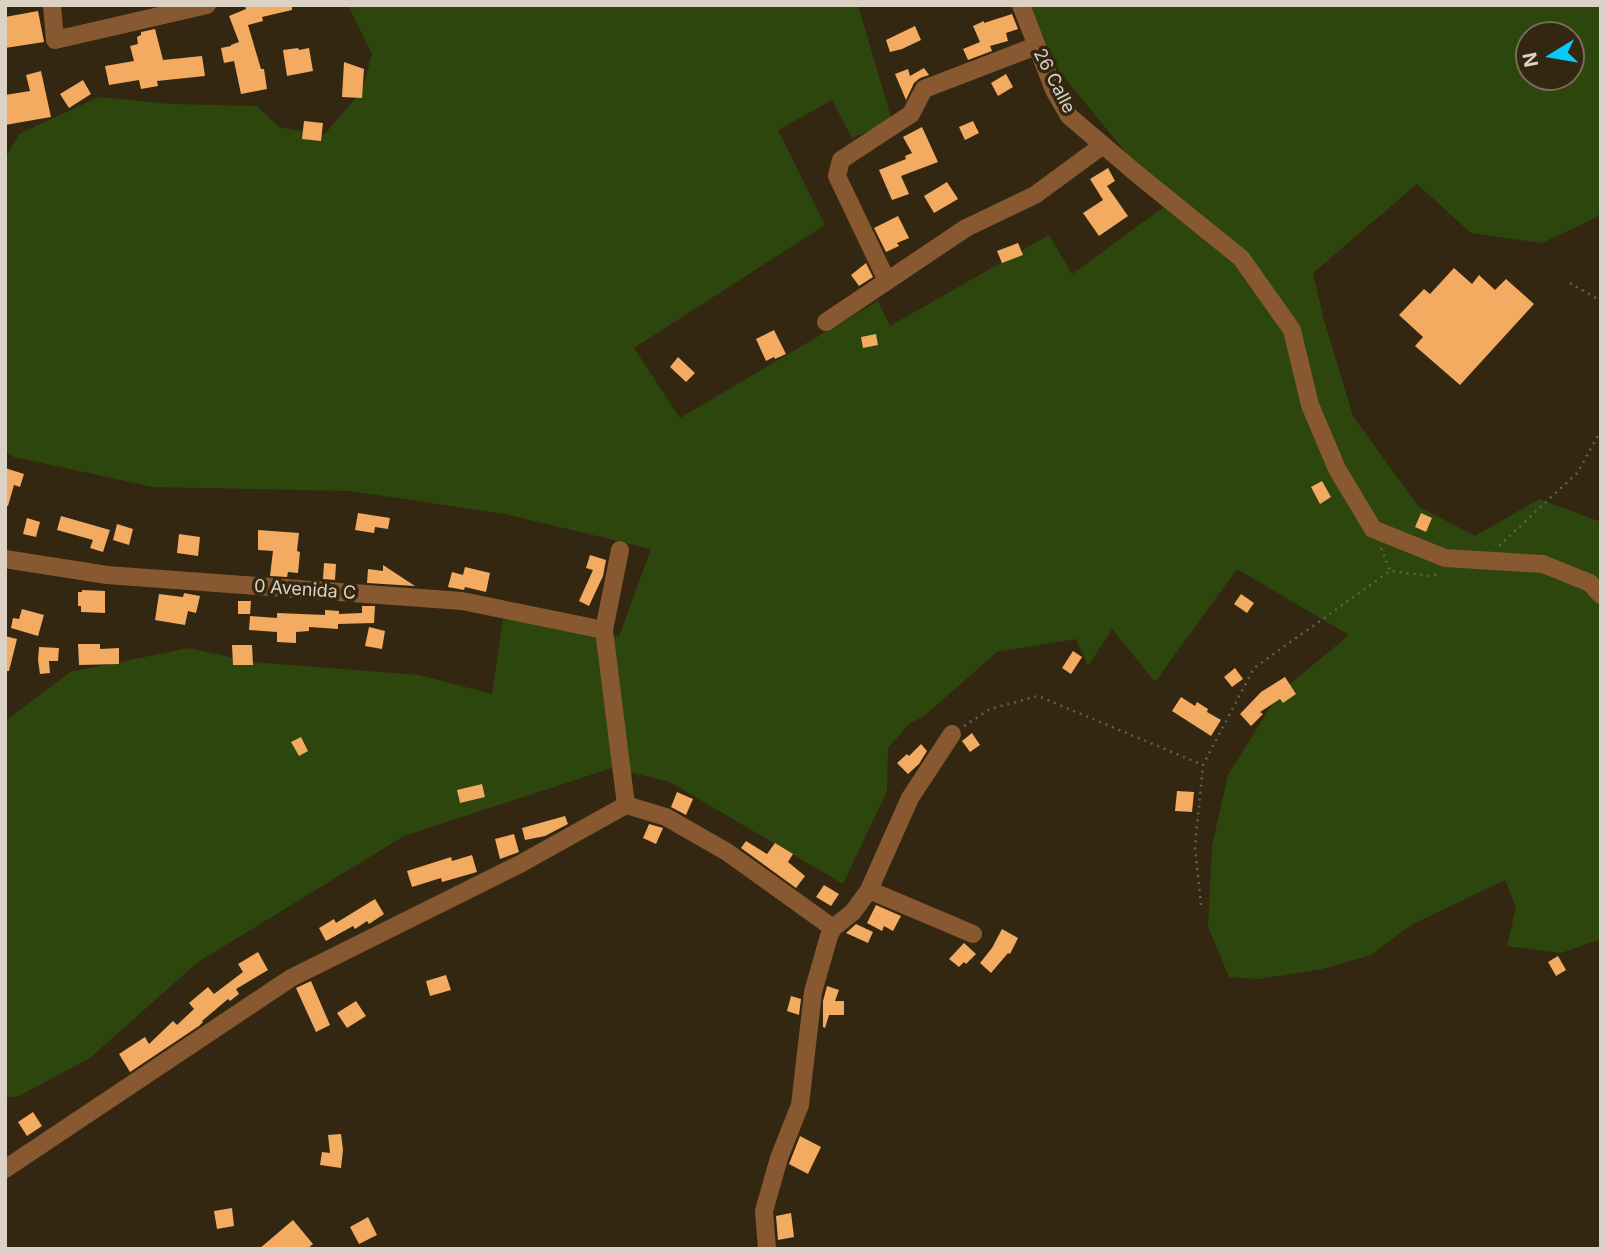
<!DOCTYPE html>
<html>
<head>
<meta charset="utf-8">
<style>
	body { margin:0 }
	#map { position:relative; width:1606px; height:1254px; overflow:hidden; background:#342711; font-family:Inter,sans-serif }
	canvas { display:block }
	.frame { position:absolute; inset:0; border:7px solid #dbd2c5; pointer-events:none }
	.north { position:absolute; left:1515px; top:21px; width:70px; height:70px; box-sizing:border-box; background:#342711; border:2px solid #776b59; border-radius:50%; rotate:259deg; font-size:19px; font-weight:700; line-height:28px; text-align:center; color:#dbd2c5 }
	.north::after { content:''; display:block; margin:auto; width:24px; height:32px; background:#09cafa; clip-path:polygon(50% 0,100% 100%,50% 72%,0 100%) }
</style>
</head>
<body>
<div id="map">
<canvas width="1606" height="1254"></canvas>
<div class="frame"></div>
<div class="north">N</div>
</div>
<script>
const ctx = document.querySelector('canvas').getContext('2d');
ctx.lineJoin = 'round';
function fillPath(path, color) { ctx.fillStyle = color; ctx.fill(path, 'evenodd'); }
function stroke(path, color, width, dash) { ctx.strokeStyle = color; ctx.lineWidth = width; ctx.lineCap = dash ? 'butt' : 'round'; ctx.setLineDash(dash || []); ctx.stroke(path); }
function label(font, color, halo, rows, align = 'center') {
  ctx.font = font + ' Inter,sans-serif'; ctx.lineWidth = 7; ctx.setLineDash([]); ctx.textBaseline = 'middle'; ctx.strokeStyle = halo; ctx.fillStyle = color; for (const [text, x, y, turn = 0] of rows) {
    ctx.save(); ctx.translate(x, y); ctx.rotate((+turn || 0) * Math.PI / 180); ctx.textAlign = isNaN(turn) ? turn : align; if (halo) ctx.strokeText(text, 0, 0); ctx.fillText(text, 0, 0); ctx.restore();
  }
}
const green = new Path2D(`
	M348,5H858L892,121L852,138L832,100L778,130L825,225L634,348L680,418L878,301L890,326L1049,235L1072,274L1168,204L1059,71L1029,5H1601V213L1595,218L1542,243L1471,233L1417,184L1313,273L1323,317L1353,416L1418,506L1475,536L1539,499L1601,522V939L1561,953L1507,946L1516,907L1505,880L1411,925L1371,955L1322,969L1259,979L1229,977L1208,926L1212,846L1228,775L1279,693L1349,635L1237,569L1155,682L1112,629L1088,666L1076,639L997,652L924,716L909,724L888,748L887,791L843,884L670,782L612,768L404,836L198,962L90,1058L19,1096L5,1098V721L70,672L189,648L252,662L419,675L492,694L505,606L619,637L651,549L505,514L350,491L153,487L14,457L5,451V159L19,134L99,97L171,104L257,106L279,127L324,135L362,91L372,54ZM1529,35H1571V77H1529Z`);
const building = new Path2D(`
	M245,5H292V10L262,17L263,21L248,25L261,69H264L267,89L241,94L234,61L224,63L221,48L231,46V45L239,42L229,16L246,9Z
	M38,11L44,42L5,48V17Z
	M1012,14L1018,29L1006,33L1008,41L990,46L992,51L968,60L963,49L980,42L973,26L984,21V23Z
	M915,26L921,40L902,49L890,52L886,40Z
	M155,29L163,60L202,56L205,76L157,81L158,86L141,89L139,80L109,85L105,66L134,61L130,46L138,44L137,37L141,35V32Z
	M298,48L299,50L309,48L313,71L287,76L283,50Z
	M344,62L364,69L362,98L342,97Z
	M924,68L929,75L920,78L914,83L906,100L895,74L908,69L910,76Z
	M41,71L51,117L5,125V95L30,91L26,75Z
	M1006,74L1013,87L998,96L991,83Z
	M83,80L91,94L69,108L60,94Z
	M304,121L323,123L321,141L302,139Z
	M973,121L979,133L965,140L959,127Z
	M922,127L938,162L901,176L909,194L892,200L879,170L906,159L905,156L912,153L903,137Z
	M1108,168L1115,181L1107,186L1128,216L1099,236L1083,213L1103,200L1090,179Z
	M947,182L958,199L934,213L924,196Z
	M898,216L909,238L897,243L899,246L886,252L874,228Z
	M1018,243L1023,255L1002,263L997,251Z
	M866,263L873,277L859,286L851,275Z
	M1454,268L1472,284L1479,275L1495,290L1506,279L1534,304L1460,385L1415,346L1423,337L1399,315L1424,289L1430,294Z
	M774,330L786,354L775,359L774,357L766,361L756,339Z
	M876,334L878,345L863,348L861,337Z
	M678,357L695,373L686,382L670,367Z
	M5,468L24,474L20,487L14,485L8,506H5Z
	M1322,481L1331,497L1320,504L1311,487Z
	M358,513L390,518L388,529L375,527L374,533L355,530Z
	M1421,513L1432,518L1426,532L1415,527Z
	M61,516L110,530L103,552L90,548L93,540L57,530Z
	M27,518L40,522L36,537L23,534Z
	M117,524L133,529L129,545L113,540Z
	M258,530L299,533L297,551L300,552L298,573L288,572L287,577L270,576L273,551L258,550Z
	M179,534L200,537L198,556L177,553Z
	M590,555L606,560L603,576L589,606L579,601L593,570L586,568Z
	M324,563L336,564L335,580L323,579Z
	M383,565L415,586L367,583L368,569L383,571Z
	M465,567L490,573L486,592L465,587L464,590L448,587L452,572L463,575Z
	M82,590L105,591V613L81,612V606H78V592H82Z
	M184,593L200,596L196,613L188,611L185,625L155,620L159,594L183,597Z
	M1241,594L1254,603L1247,613L1234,604Z
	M238,601H251L250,614H238Z
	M362,606H375L374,623L338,624V629L309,627V631L296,632V643L277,642V632L249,630L250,616L277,618V613L325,615V610L339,611V614L362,613Z
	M22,609L44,615L38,636L11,628L13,618L19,619Z
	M369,627L385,631L382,649L365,646Z
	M5,636L17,639L9,671H5Z
	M78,644H100V649L119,648V664L79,665Z
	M232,645H252L253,665H233Z
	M39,647L59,648L58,661H49L50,673L40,674L38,660Z
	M1073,651L1082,657L1071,674L1062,668Z
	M1235,668L1243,679L1232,687L1224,677Z
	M1285,677L1296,694L1283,703L1280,699L1260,712L1263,714L1251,726L1240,714L1261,692Z
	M1181,697L1195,706L1197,702L1208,709L1207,712L1221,720L1211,736L1172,711Z
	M972,733L980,745L970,752L962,741Z
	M301,737L308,751L299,756L291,742Z
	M921,744L927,751L919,764L908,774L897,763L907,754L909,756Z
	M482,784L485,797L460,803L457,790Z
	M1177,791L1194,792L1192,812L1175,811Z
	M677,792L693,799L686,815L671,807Z
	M565,816L568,824L545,836L525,840L522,828Z
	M649,824L663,828L656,844L643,838Z
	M514,834L519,852L500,859L495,839Z
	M746,841L767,854L775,843L793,854L788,862L805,876L796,888L741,848Z
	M472,855L477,872L442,882L441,878L412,887L407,871L451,857L452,861Z
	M824,885L839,894L831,906L816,897Z
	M375,899L384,914L369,924L367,921L355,929L353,926L326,941L319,928L334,919L336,923Z
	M876,905L901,916L893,931L884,926L882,931L867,923Z
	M856,924L873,932L868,943L846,933Z
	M1002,929L1018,938L1010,954L1008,953L991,973L980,963L992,948Z
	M964,943L976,954L966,964L964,962L959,967L949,959Z
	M258,952L268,970L236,989L239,994L230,1001L228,999L202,1021L203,1022L199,1026L130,1072L119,1054L145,1037L149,1044L173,1021L177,1025L194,1009L189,1003L208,987L214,994L243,972L238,964Z
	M1558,956L1566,970L1556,976L1548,962Z
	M446,975L451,990L430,996L426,981Z
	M311,981L330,1025L316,1032L296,988Z
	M827,986L839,990L835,1001H844V1015H829L825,1028L823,1027V1001Z
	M791,996L801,999L799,1015L787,1011Z
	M356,1001L366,1016L347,1028L337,1013Z
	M33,1112L42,1126L27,1136L18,1122Z
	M341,1134L343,1150L341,1168L320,1165L322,1152L330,1153L328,1135Z
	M800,1136L821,1147L808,1174L789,1164Z
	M232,1208L234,1226L217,1229L214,1211Z
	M791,1213L794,1237L778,1240L776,1216Z
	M368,1217L377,1235L359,1244L350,1227Z
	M293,1220L313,1244L307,1249H259Z`);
const path = new Path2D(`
	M1570,283L1601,301
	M1499,546L1578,472L1601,430
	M1381,548L1390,571
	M964,726L990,709L1038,696L1203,765
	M1201,905L1195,847L1203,765L1254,668L1390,571L1432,576L1441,574`);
const minor = new Path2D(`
	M52,5L55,40L207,5
	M1021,5L1054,90L1069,116L1137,174L1241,258L1292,330L1310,405L1337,469L1373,529L1445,558L1543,564L1590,583L1601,595
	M887,281L837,176L841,160L911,114L924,89L1036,46
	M826,322L966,228L1035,195L1103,145
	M620,550L604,630L626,805
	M5,559L107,575L462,601L604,630
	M869,890L973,934
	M5,1169L291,978L520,864L626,805L666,817L727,852L833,928
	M767,1249L764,1211L779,1158L800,1105L813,992L829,936L833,928L853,912L869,890L910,798L952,734`);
const streetNames = [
	["26 Calle",1054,81,63],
	["0 Avenida C",305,590,4]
];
fillPath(green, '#2d460e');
fillPath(building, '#f3aa61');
stroke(path, '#6a5e4b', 2.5, [2, 5]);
stroke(minor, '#885831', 18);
label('18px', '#dbd2c5', '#342711', streetNames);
</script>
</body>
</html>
